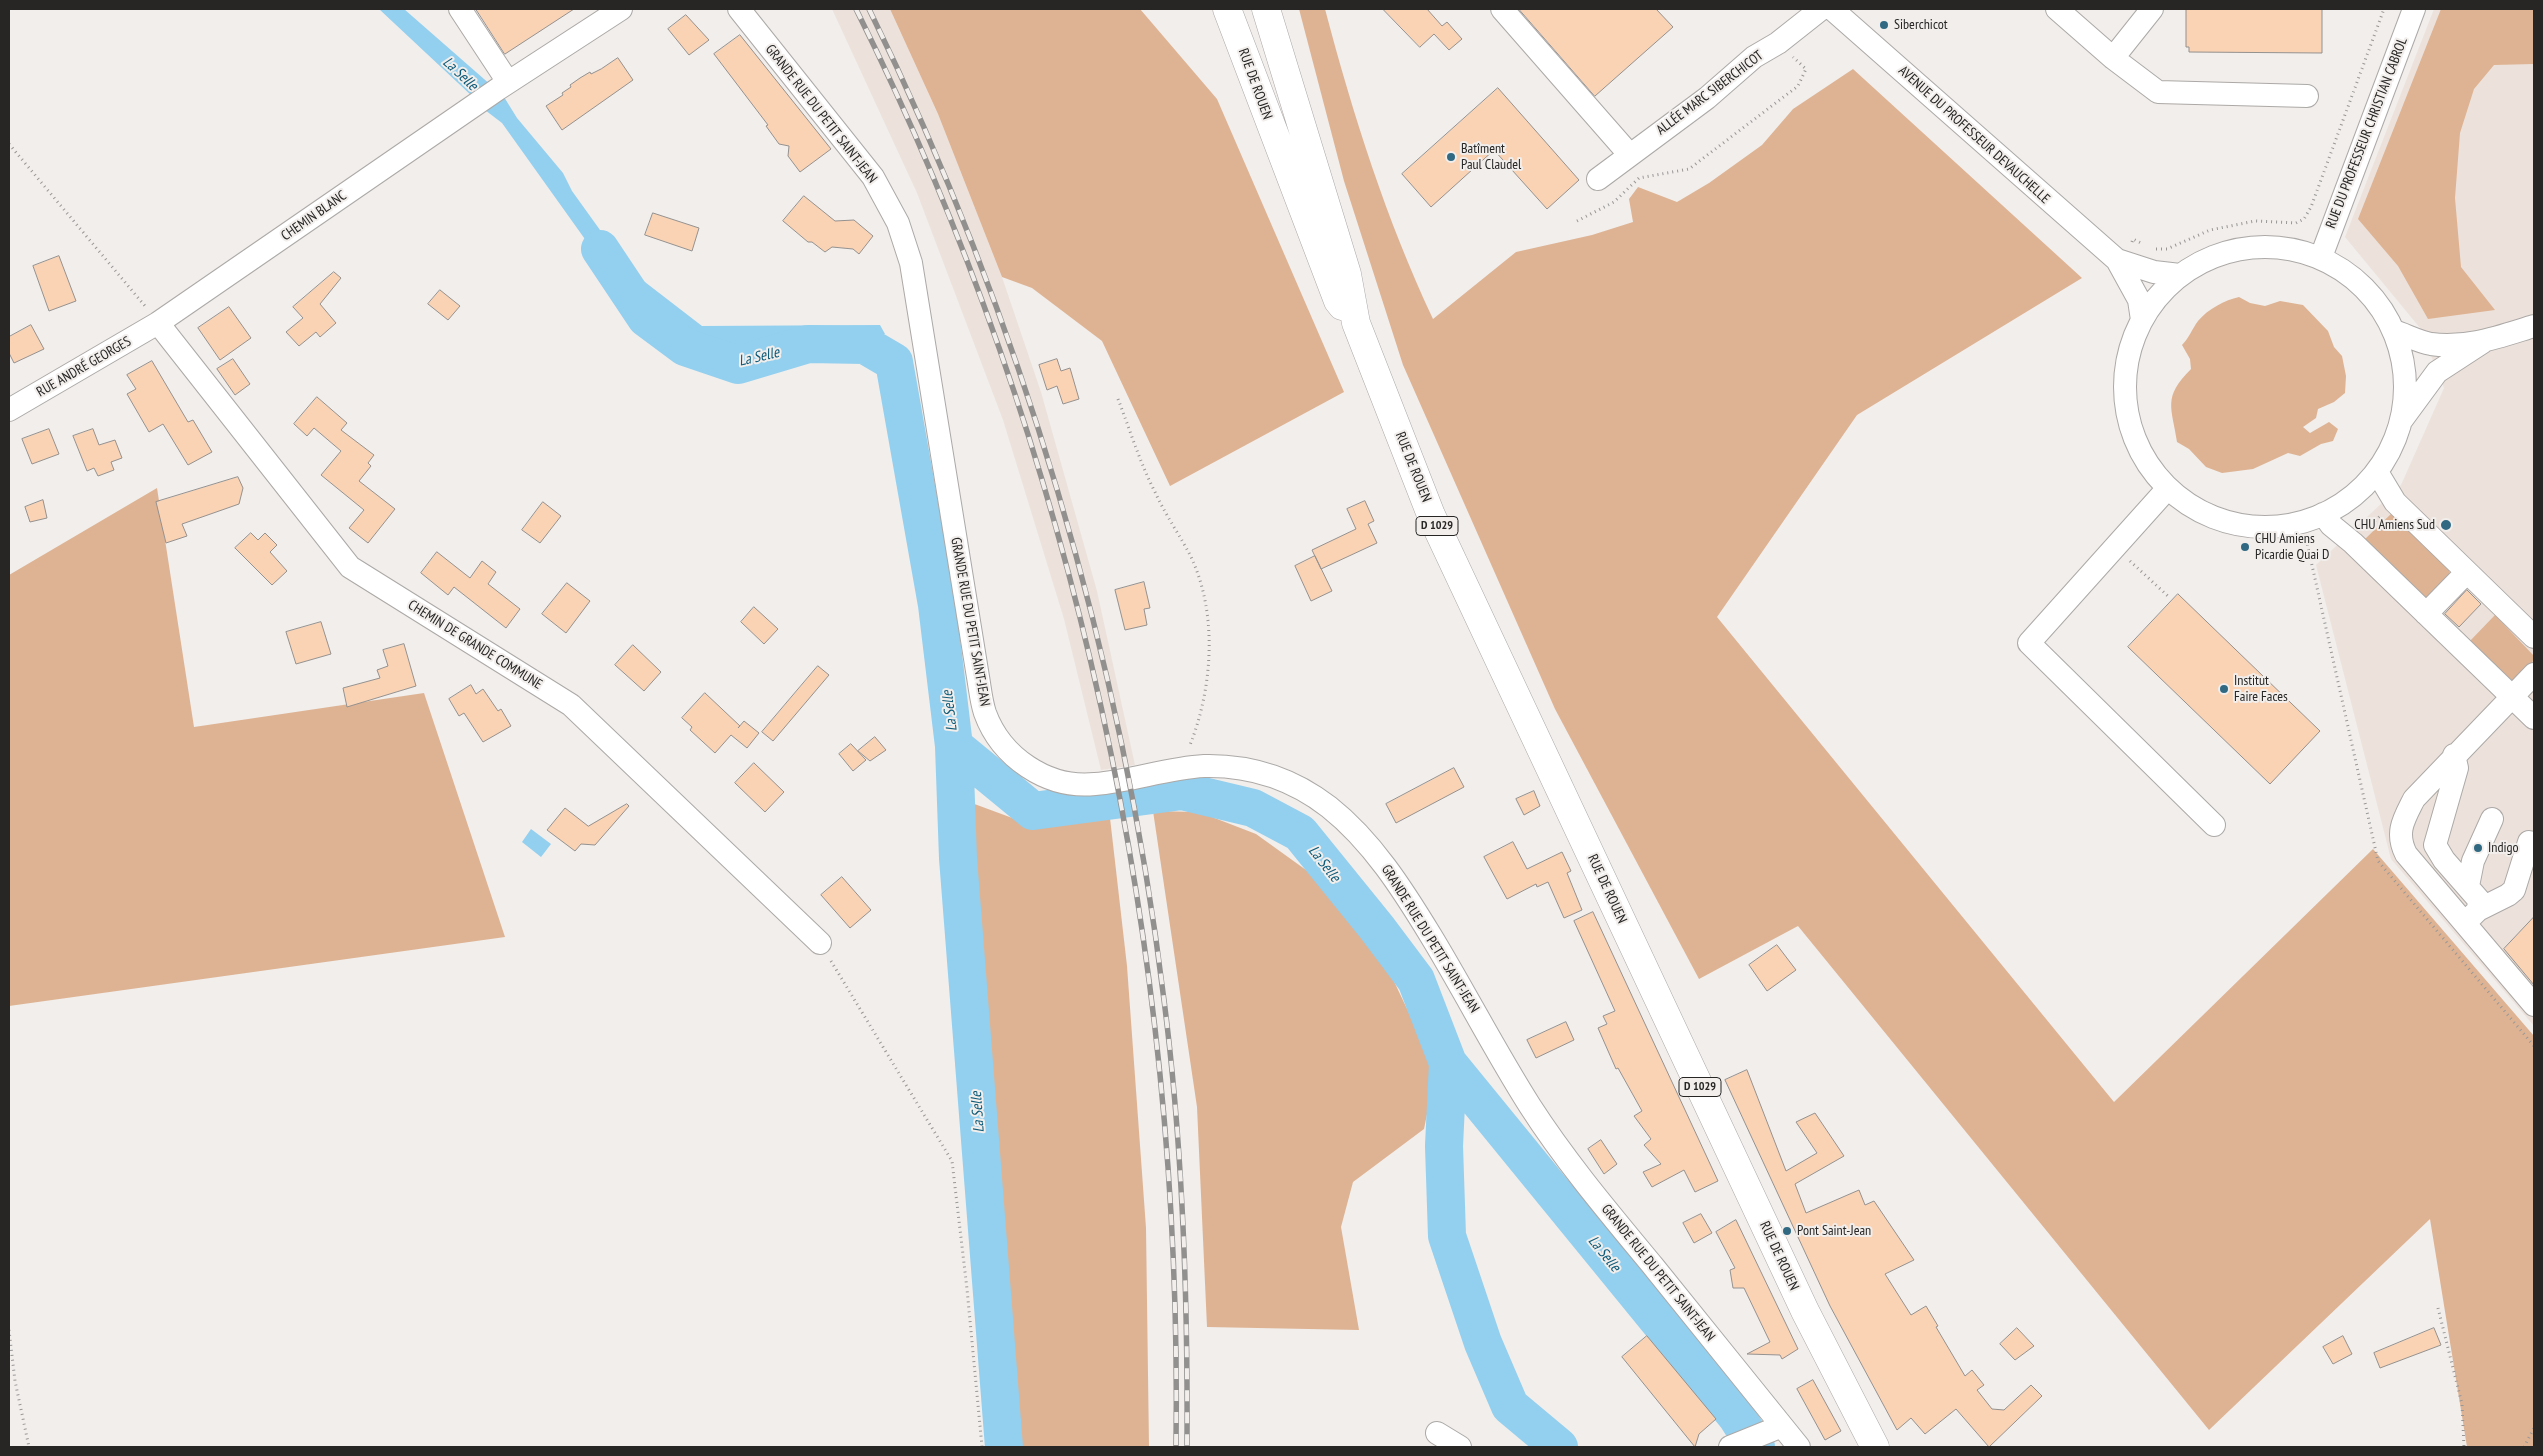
<!DOCTYPE html>
<html>
<head>
<meta charset="utf-8">
<style>
	body { margin:0 }
	#map { position:relative; width:2543px; height:1456px; overflow:hidden; background:#f1eeec; font-family:"PT Sans Narrow",sans-serif }
	canvas { display:block }
	.frame { position:absolute; inset:0; border:10px solid #272625; pointer-events:none }
</style>
</head>
<body>
<div id="map">
<canvas width="2543" height="1456"></canvas>
<div class="frame"></div>
</div>
<script>
const ctx = document.querySelector('canvas').getContext('2d');
ctx.lineJoin = 'round';
function fillPath(path, color) { ctx.fillStyle = color; ctx.fill(path, 'evenodd'); }
function stroke(path, color, width, dash) { ctx.strokeStyle = color; ctx.lineWidth = width; ctx.lineCap = dash ? 'butt' : 'round'; ctx.setLineDash(dash || []); ctx.stroke(path); }
function label(font, color, halo, rows, align = 'center') {
  ctx.font = font + ' "PT Sans Narrow",sans-serif'; ctx.lineWidth = 4; ctx.setLineDash([]); ctx.textBaseline = 'middle'; ctx.strokeStyle = halo; ctx.fillStyle = color; for (const [text, x, y, turn = 0] of rows) {
    ctx.save(); ctx.translate(x, y); ctx.rotate((+turn || 0) * Math.PI / 180); ctx.textAlign = isNaN(turn) ? turn : align; if (halo) ctx.strokeText(text, 0, 0); ctx.fillText(text, 0, 0); ctx.restore();
  }
}
const built = new Path2D(`
	M832,9H890L938,114L1002,277L1041,392L1097,591L1135,765L1101,770L1064,619L1003,420L917,193Z
	M2434,9H2534V1026L2391,859L2316,565L2401,485L2444,388L2420,328L2345,237Z`);
const green = new Path2D(`
	M890,9H1140L1217,99L1344,392L1170,486L1102,341L1032,288L1002,277L938,114Z
	M1299,9H1325C1353,115 1386,219 1433,319L1516,252L1592,235L1633,222L1629,199L1638,187L1677,202L1709,183L1762,145L1793,109L1853,69L2082,278L1857,415L1717,617L2114,1102L2373,849L2534,1036V1447H2467L2430,1219L2209,1430L1798,926L1699,979L1555,709L1403,365L1344,181Z
	M2441,9H2534V64L2494,65L2474,89L2460,133L2455,198L2461,267L2495,310L2428,319L2398,266L2358,219Z
	M2239,297L2250,303L2265,306L2280,301L2303,305L2328,331L2334,347L2342,356L2346,376L2345,393L2334,402L2318,409L2316,418L2303,427L2310,433L2329,422L2338,429L2333,441L2321,444L2300,456L2288,453L2253,469L2222,473L2206,467L2189,449L2177,442C2172,407 2162,398 2191,369L2190,359L2182,345C2189,338 2192,329 2198,321C2208,309 2225,300 2239,297Z
	M157,488L194,727L424,693L505,937L9,1006V575Z
	M2392,513L2449,570L2451,578L2430,598L2422,597L2365,539Z
	M2495,615L2534,656L2532,664L2517,680H2506L2469,642Z
	M969,802L1034,826L1110,818L1127,966L1146,1228L1149,1447H1017Z
	M1153,811L1199,812L1256,834L1313,875L1391,975L1436,1070L1424,1129L1353,1182L1341,1227L1359,1330L1207,1327L1197,1107Z`);
const water = new Path2D(`
	M379,9H404L492,86L473,97Z
	M504,97L517,118L563,173L572,191L628,269L702,326L880,325L885,334L754,346L713,345L687,338L644,305L612,277L502,123L485,110Z
	M531,829L551,844L541,857L522,842Z`);
const river = new Path2D(`
	M600,249L646,318L685,347L738,365L808,344L865,345L894,362L937,605L954,746L1033,811L1182,791L1253,808L1300,833L1377,928L1416,980L1448,1063L1737,1417L1756,1447
	M954,746L958,858L1004,1447
	M1448,1063L1444,1146L1447,1236L1483,1343L1510,1406L1559,1447`);
const building = new Path2D(`
	M476,9H574L505,54Z
	M1383,9H1427L1442,26L1447,22L1462,39L1449,50L1434,34L1420,47Z
	M1519,9H1656L1673,27L1595,96Z
	M2190,9H2322V53L2189,52V47H2186V10Z
	M686,15L709,40L689,55L668,29Z
	M740,35L831,149L800,172L788,156L789,146L779,144L766,126L768,125L714,54Z
	M618,58L633,80L562,130L546,106L563,95L562,93L571,87L570,85L580,78L590,72L591,74L601,69Z
	M1498,88L1579,180L1547,209L1494,150L1431,207L1402,174Z
	M804,196L835,221L854,220L873,236L859,254L853,249L832,247L825,252L812,242H808L783,221Z
	M653,213L699,228L692,251L645,235Z
	M59,256L76,301L49,311L33,266Z
	M334,272L341,278L320,304L336,323L320,337L316,332L299,346L286,332L303,318L293,307Z
	M440,290L460,306L448,320L428,304Z
	M229,307L251,338L220,360L198,328Z
	M31,325L44,349L14,363L9,353V337Z
	M233,359L250,384L235,395L217,369Z
	M1057,359L1061,371L1070,368L1079,399L1063,404L1057,386L1047,390L1039,365Z
	M152,361L188,422L193,420L212,452L188,465L163,424L149,432L127,394L136,389L127,375Z
	M317,397L347,423L341,430L374,455L368,463L371,466L359,481L395,509L368,543L349,528L364,510L321,475L341,451L314,428L307,436L294,424Z
	M49,429L59,454L32,464L22,439Z
	M93,429L99,445L115,440L122,458L111,462L114,470L98,476L94,468L87,471L73,436Z
	M238,477L243,488L239,504L182,524L187,536L166,543L156,502Z
	M43,500L47,518L30,522L25,507Z
	M1365,501L1374,521L1368,524L1377,543L1321,569L1312,550L1356,529L1347,509Z
	M543,502L561,516L540,543L522,530Z
	M251,533L258,540L265,533L277,545L270,552L287,571L272,585L235,548Z
	M437,552L470,578L482,561L496,572L488,584L520,609L506,628L454,587L448,595L421,573Z
	M1315,556L1332,591L1311,601L1295,566Z
	M1144,582L1150,608L1144,609L1147,625L1125,630L1115,590Z
	M567,583L590,601L566,633L542,614Z
	M2467,590L2481,604L2459,627L2445,614Z
	M2178,594L2320,731L2270,784L2128,647Z
	M754,607L778,629L764,644L741,622Z
	M321,622L331,654L296,664L286,632Z
	M404,644L416,686L347,707L343,688L380,678L377,670L388,666L383,650Z
	M633,645L661,672L644,691L615,665Z
	M818,666L829,675L773,741L762,732Z
	M471,685L476,694L483,689L498,711L501,709L511,726L483,742L464,713L459,716L449,699Z
	M705,693L740,726L738,728L744,721L759,733L747,748L731,735L715,753L690,730L692,727L682,718Z
	M875,737L886,750L870,761L858,751Z
	M851,744L866,760L853,771L839,754Z
	M754,763L784,792L765,812L735,783Z
	M1454,768L1464,787L1396,823L1386,804Z
	M1534,791L1540,806L1524,815L1516,799Z
	M627,804L629,806L595,845L581,844L575,851L547,830L565,808L588,826Z
	M1513,842L1527,869L1562,852L1571,871L1567,873L1582,910L1564,918L1548,882L1537,887L1536,884L1507,899L1484,857Z
	M842,877L871,910L850,928L821,895Z
	M1593,912L1718,1181L1695,1192L1684,1170L1652,1187L1643,1172L1661,1164L1644,1145L1651,1139L1634,1116L1642,1111L1618,1068L1616,1069L1598,1028L1607,1024L1603,1016L1615,1011L1574,921Z
	M2534,917V985L2504,949Z
	M1777,945L1796,970L1767,991L1749,965Z
	M1566,1022L1574,1040L1536,1058L1527,1040Z
	M1747,1070L1786,1171L1817,1153L1796,1122L1815,1113L1844,1156L1795,1184L1806,1213L1859,1190L1865,1205L1874,1201L1914,1260L1885,1274L1911,1315L1926,1306L1938,1326L1936,1327L1965,1376L1972,1370L1984,1385L1977,1390L1992,1409L2004,1410L2031,1385L2042,1396L1989,1447L1956,1409L1925,1434L1911,1418L1897,1430L1830,1306L1725,1080Z
	M1601,1140L1617,1164L1604,1174L1588,1149Z
	M1701,1214L1712,1233L1694,1243L1683,1223Z
	M1736,1220L1798,1349L1782,1359L1780,1355L1747,1354L1770,1342L1744,1288H1733L1730,1270L1735,1268L1716,1232Z
	M2017,1328L2034,1346L2015,1360L2000,1344Z
	M2434,1328L2441,1345L2380,1368L2374,1353Z
	M1647,1336L1716,1419L1699,1434L1695,1447L1622,1357Z
	M2343,1336L2352,1354L2333,1364L2323,1347Z
	M1813,1380L1841,1431L1825,1440L1797,1389Z`);
const path = new Path2D(`
	M9,144L145,306
	M1577,221L1614,202L1639,178L1689,169L1798,86L1806,69L1793,57
	M2132,242L2133,239L2143,244
	M2156,249H2167L2210,230L2255,221L2296,223L2304,219L2311,207L2384,9
	M1118,399C1130,430 1140,463 1155,492C1165,514 1179,534 1190,555C1218,612 1213,687 1190,745
	M2303,525L2378,861L2534,1046
	M2368,528L2380,516
	M2130,561L2170,598
	M831,961L952,1161L967,1289L982,1447
	M2438,1308L2462,1404L2464,1447
	M9,1330L15,1381L29,1447
	M2524,1447L2534,1428`);
const minor = new Path2D(`
	M460,9L508,82
	M739,9L873,177L898,223L911,263L978,677C980,688 981,701 985,713C1001,757 1047,789 1095,784C1132,781 1167,768 1204,766C1250,765 1293,779 1329,807C1372,841 1403,890 1431,936C1465,992 1495,1051 1530,1106C1566,1162 1610,1214 1653,1266C1702,1326 1750,1387 1799,1447
	M1502,9L1629,154
	M1832,9L2117,260L2139,300L2142,320
	M2057,9L2113,58L2158,92L2307,96
	M2113,58L2152,9
	M1598,179L1707,98L1754,57L1778,43L1821,9
	M2125 387a140 140 0 1 1 280 0a140 140 0 1 1-280 0Z
	M2321,257L2414,9
	M2117,260L2154,272L2180,275
	M158,323L350,567L571,705L820,943
	M2394,331C2406,335 2419,342 2431,344C2467,349 2501,336 2534,326
	M9,410L158,323L498,89L621,9
	M2401,421L2437,372L2483,342
	M2377,472L2395,502L2534,637
	M2168,488L2029,643L2214,825
	M2323,514L2331,525L2353,543L2534,718
	M2426,614L2467,572
	M2534,674L2414,799C2404,819 2395,832 2406,854L2534,1005
	M2454,755L2457,768L2435,845L2444,860L2479,900L2478,910L2465,923
	M2468,886L2473,861L2492,819
	M2478,910L2508,895L2514,890L2529,842
	M1437,1433L1460,1447
	M1730,1447L1782,1426`);
const major = new Path2D(`
	M1227,9L1338,301L1342,306
	M1266,9L1347,274L1356,323L1431,515L1805,1311L1875,1447`);
const rail = new Path2D(`
	M856,9C1077,453 1183,952 1176,1447
	M869,9C1021,319 1122,656 1164,1000C1183,1148 1188,1298 1187,1447`);
const markers = [
	[1884,25,5,"#316983"],
	[1451,157,5,"#316983"],
	[2446,525,6,"#316983"],
	[2245,547,5,"#316983"],
	[2224,689,5,"#316983"],
	[2478,848,5,"#316983"],
	[1787,1231,5,"#316983"]
];
const shields = [
	[1437,526,42],
	[1700,1087,42]
];
const shieldNames = [
	["D 1029",1437,526],
	["D 1029",1700,1087]
];
const poiNames = [
	["Siberchicot",1894,25],
	["Batîment",1461,149],
	["Paul Claudel",1461,165],
	["CHU Amiens Sud",2435,525,"right"],
	["CHU Amiens",2255,539],
	["Picardie Quai D",2255,555],
	["Institut",2234,681],
	["Faire Faces",2234,697],
	["Indigo",2488,848],
	["Pont Saint-Jean",1797,1231]
];
const streetNames = [
	["RUE DE ROUEN",1255,84,70],
	["ALLÉE MARC SIBERCHICOT",1710,93,-37],
	["GRANDE RUE DU PETIT SAINT-JEAN",821,114,52],
	["RUE DU PROFESSEUR CHRISTIAN CABROL",2367,133,-69],
	["AVENUE DU PROFESSEUR DEVAUCHELLE",1974,135,42],
	["CHEMIN BLANC",314,216,-35],
	["RUE ANDRÉ GEORGES",84,367,-30],
	["RUE DE ROUEN",1413,467,68],
	["GRANDE RUE DU PETIT SAINT-JEAN",970,622,80],
	["CHEMIN DE GRANDE COMMUNE",475,645,32],
	["RUE DE ROUEN",1607,889,65],
	["GRANDE RUE DU PETIT SAINT-JEAN",1430,939,58],
	["RUE DE ROUEN",1779,1256,65],
	["GRANDE RUE DU PETIT SAINT-JEAN",1658,1273,51]
];
const waterNames = [
	["La Selle",460,74,43],
	["La Selle",759,357,-13],
	["La Selle",950,711,-97],
	["La Selle",1324,864,52],
	["La Selle",978,1112,-94],
	["La Selle",1604,1254,51]
];
fillPath(built, '#ece2db');
fillPath(green, '#deb393');
fillPath(water, '#93cfee');
stroke(river, '#93cfee', 38);
fillPath(building, '#fad2b4');
stroke(building, '#94918f', 1);
stroke(minor, '#aca9a7', 24);
stroke(major, '#aca9a7', 29);
stroke(path, '#999796', 3, [1, 4]);
stroke(minor, '#fff', 22);
stroke(major, '#fff', 28);
stroke(rail, '#92908f', 5.5);
stroke(rail, '#f1eeec', 4, [11]);
for (const [x, y, r, color] of markers) { const dot = new Path2D(); dot.arc(x, y, r, 0, 2 * Math.PI); ctx.fillStyle = color; ctx.fill(dot); stroke(dot, '#f1eeec', 2); }
for (const [x, y, w] of shields) { const box = new Path2D(); box.roundRect(x - w / 2, y - 9.5, w, 19, 4); ctx.fillStyle = '#f1eeec'; ctx.fill(box); stroke(box, '#272625', 1); }
label('bold 12px', '#272625', null, shieldNames);
label('14px', '#272625', '#f1eeec', poiNames, 'left');
label('14px', '#272625', '#f1eeec', streetNames);
label('italic 15px', '#0d5a79', '#f1eeec', waterNames);
</script>
</body>
</html>
